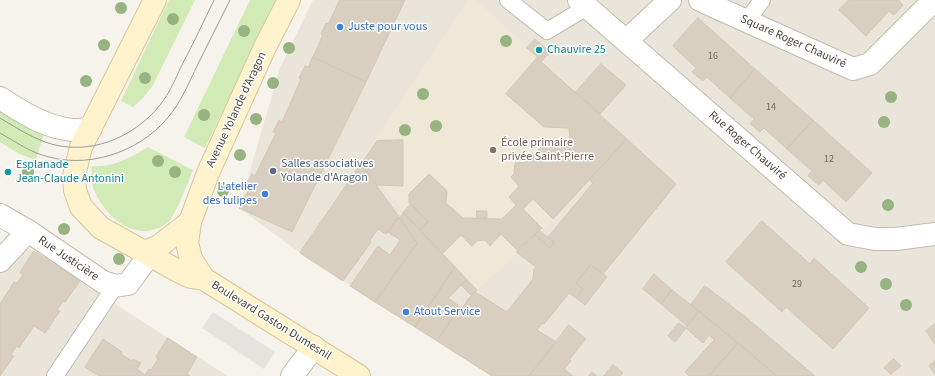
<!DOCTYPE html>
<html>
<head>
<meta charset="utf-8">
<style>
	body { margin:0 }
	canvas { display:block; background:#f6f3ec }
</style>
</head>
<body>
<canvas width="935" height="376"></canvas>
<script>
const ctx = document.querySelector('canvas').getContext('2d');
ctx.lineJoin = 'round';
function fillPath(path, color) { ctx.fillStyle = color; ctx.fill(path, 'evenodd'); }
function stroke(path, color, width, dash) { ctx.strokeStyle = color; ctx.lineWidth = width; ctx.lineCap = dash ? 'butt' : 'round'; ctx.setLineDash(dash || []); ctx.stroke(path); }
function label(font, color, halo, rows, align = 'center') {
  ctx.font = font + ' "Source Sans 3",sans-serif'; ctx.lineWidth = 3; ctx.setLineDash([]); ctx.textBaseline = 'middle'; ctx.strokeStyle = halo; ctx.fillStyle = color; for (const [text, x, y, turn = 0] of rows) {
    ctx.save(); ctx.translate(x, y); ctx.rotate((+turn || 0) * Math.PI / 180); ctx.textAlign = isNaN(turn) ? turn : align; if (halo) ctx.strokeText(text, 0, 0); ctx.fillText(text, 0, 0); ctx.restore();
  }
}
const residential = new Path2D(`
	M313,0H935V376H492L300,253L239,208L280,68Z
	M24,245L168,338L228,376H0V269Z`);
const education = new Path2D(`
	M468,0H476L628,138L552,221L478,290L403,211L361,162Z`);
const green = new Path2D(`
	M169,0H195L153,85L144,97L133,107L121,101Z
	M250,0H276L205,148L184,137Z
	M0,110L31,129L44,133L36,160L19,154L0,142Z
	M148,147L193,170C188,182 177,213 168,222C165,225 160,228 155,229C129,239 101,211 93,187C91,180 91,174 92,166C113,168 131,157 148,147Z`);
const parking = new Path2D(`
	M213,312L275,352L264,369L202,328Z`);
const building = new Path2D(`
	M340,0H405L366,82L313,57L323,35L321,34L326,23L328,24Z
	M849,0H900L899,1L903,5L894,15L889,11L866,36L839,10Z
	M698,18L755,69L730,98L707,77L703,81L692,72L696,68L673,46Z
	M535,39L550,52L542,61L527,48Z
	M313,57L366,82L292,232L239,208L250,188L246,186L252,174L255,176L276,133L273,132L279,120L282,122L301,79L299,78L305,66L308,67Z
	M537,58L627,139L553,219L533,199L523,209L542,228L517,250L501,234L490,246L485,240L477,241L472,246L461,235L442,254L420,230L428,221L409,203V194L429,174L447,191L446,203L463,218L502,219L516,205L509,197L519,186L511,177L514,174L515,163L527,162L543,145L570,146L569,128L544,127L506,94Z
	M601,64L626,85L600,114L576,92Z
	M755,69L813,120L787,149L764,128L760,132L750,124L754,119L730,98Z
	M813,120L872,173L846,202L823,180L819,185L808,176L812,171L787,149Z
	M627,139L676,184L603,274L591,265L576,283L583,289L576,298L569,293L544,324L542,323L537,330L556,342L529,376H492L437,341L455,314L458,316L468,299L475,292L507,312L533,279L534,269L536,267L516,252L535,235L550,248L554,242L548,237L593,183L590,180Z
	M403,140V186L377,185L361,164L377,141Z
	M361,164L399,217L386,234L378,229L370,240L371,242L343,281L300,253Z
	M411,204L428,221L420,230L403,213Z
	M477,211H487V218L477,219Z
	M404,213L455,267L415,327L375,302L417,243L400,218Z
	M399,217L417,243L375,302L350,286L378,246L390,255L400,240L388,232Z
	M762,221L810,264L814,258L869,308L833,349L786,307L782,312L726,262Z
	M540,231L554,242L550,248L535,235Z
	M34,251L80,281L65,302L63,301L57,310L60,311L45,333L34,326L19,348L17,346L11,354L14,356L0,376V304L14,282L17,283L23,275L20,273Z
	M591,265L607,277L585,305L576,298L583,289L576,283Z
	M455,267L467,280L448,298L462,308L458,316L455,314L437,341L415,327Z
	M654,274L672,290L661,304L643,289Z
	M467,280L477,290L471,295L461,285Z
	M705,286L747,318L815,376H777L738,343L691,305Z
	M672,290L699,311L687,326L661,304Z
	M699,311L738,343L709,376H689L685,372L714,340L709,335L703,343L686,328Z
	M679,323L686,328L675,342L668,336Z
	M935,324V344L926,331Z
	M569,325L586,339L569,360L571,361L564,369L573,376H529Z
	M168,338L197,357L187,374L190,376H99L85,367L103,339L122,352L121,354L132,361L133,359L141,363L137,369L145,375L149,369L151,370L158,359L156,357Z
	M738,343L777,376H709Z
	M894,359L901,366L891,374L884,368Z
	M935,361V374L929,366Z
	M613,365L623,373L620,376H604Z
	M592,372L597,376H589Z`);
const service = new Path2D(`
	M508,0L547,31L587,7
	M747,21L762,0
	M55,376L115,286`);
const minor = new Path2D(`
	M579,0L848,234L875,239H896L935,234
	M700,0L853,69L870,64L934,0
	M626,41L670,0
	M0,98C23,113 45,127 72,130C78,130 85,129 91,128
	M0,215L28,231L103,282L115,286L128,284L150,254
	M0,261L28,231
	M292,376L314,347`);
const secondary = new Path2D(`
	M155,0L81,147L74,176L75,190L81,207L101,228L180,272L191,277L204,279
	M289,0L265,47L208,173L190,222L187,243L191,259L204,279L359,376
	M145,252L159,246L190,222`);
const tram = new Path2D(`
	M0,118C15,127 29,136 45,142C87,157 133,139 160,105C170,93 176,77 183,63C194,42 204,21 214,0
	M0,133C16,142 31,153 49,157C94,169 146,149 173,111C183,97 190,81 197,66C208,44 219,22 230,0`);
const trees = [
	[121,8],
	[173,19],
	[244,31],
	[506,41],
	[104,45],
	[289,48],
	[145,78],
	[86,81],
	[273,83],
	[423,94],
	[891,97],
	[204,115],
	[256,119],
	[884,122],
	[436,126],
	[405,130],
	[240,155],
	[158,161],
	[28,172],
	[175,172],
	[223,191],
	[888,205],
	[64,229],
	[119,259],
	[861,267],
	[886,284],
	[906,305]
];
const markers = [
	[340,27,4,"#3f7fe0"],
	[539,50,4,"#0f9aa8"],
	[493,150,4,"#8d6e63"],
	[273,171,4,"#5c6f8a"],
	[8,172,4,"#0f9aa8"],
	[265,194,4,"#3f7fe0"],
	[406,312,4,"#3f7fe0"]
];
const numberNames = [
	["16",713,57],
	["14",771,108],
	["12",829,160],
	["29",797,285]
];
const shopNames = [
	["Juste pour vous",348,27],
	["L'atelier",257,187,"right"],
	["des tulipes",257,201,"right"],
	["Atout Service",414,312]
];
const streetNames = [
	["Square Roger Chauviré",793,42,24],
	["Avenue Yolande d’Aragon",237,110,-65],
	["Rue Roger Chauviré",747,146,41],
	["Rue Justicière",68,259,34],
	["Boulevard Gaston Dumesnil",271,321,32]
];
const cultureNames = [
	["Chauvire 25",547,50],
	["Esplanade",16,165],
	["Jean-Claude Antonini",16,179]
];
const educationNames = [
	["École primaire",501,143],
	["privée Saint-Pierre",501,157]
];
const serviceNames = [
	["Salles associatives",281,164],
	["Yolande d'Aragon",281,178]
];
fillPath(residential, '#eae5da');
fillPath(education, '#efe8d6');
fillPath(green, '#d2eab5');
fillPath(parking, '#e5e3e0');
fillPath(building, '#d8cfc1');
stroke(building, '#d3c7b4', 1);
stroke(service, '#c2bbae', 18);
stroke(minor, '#c2bbae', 24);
stroke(secondary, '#d6c79b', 24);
stroke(service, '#fff', 16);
stroke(minor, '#fff', 22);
stroke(secondary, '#fff3cd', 22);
stroke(tram, '#9a9a9a', 1);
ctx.fillStyle = '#97b381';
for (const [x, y] of trees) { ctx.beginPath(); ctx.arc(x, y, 6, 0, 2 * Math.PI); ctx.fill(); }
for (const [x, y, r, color] of markers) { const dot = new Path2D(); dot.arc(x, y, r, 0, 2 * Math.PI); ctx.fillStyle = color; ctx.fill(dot); stroke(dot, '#fff', 1.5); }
label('10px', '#6e675b', null, numberNames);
label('12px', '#366cbe', '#fff', shopNames, 'left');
label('12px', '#4b4439', '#fff', streetNames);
label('12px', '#0d838f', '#fff', cultureNames, 'left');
label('12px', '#785e54', '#fff', educationNames, 'left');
label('12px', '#4e5e75', '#fff', serviceNames, 'left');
</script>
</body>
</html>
